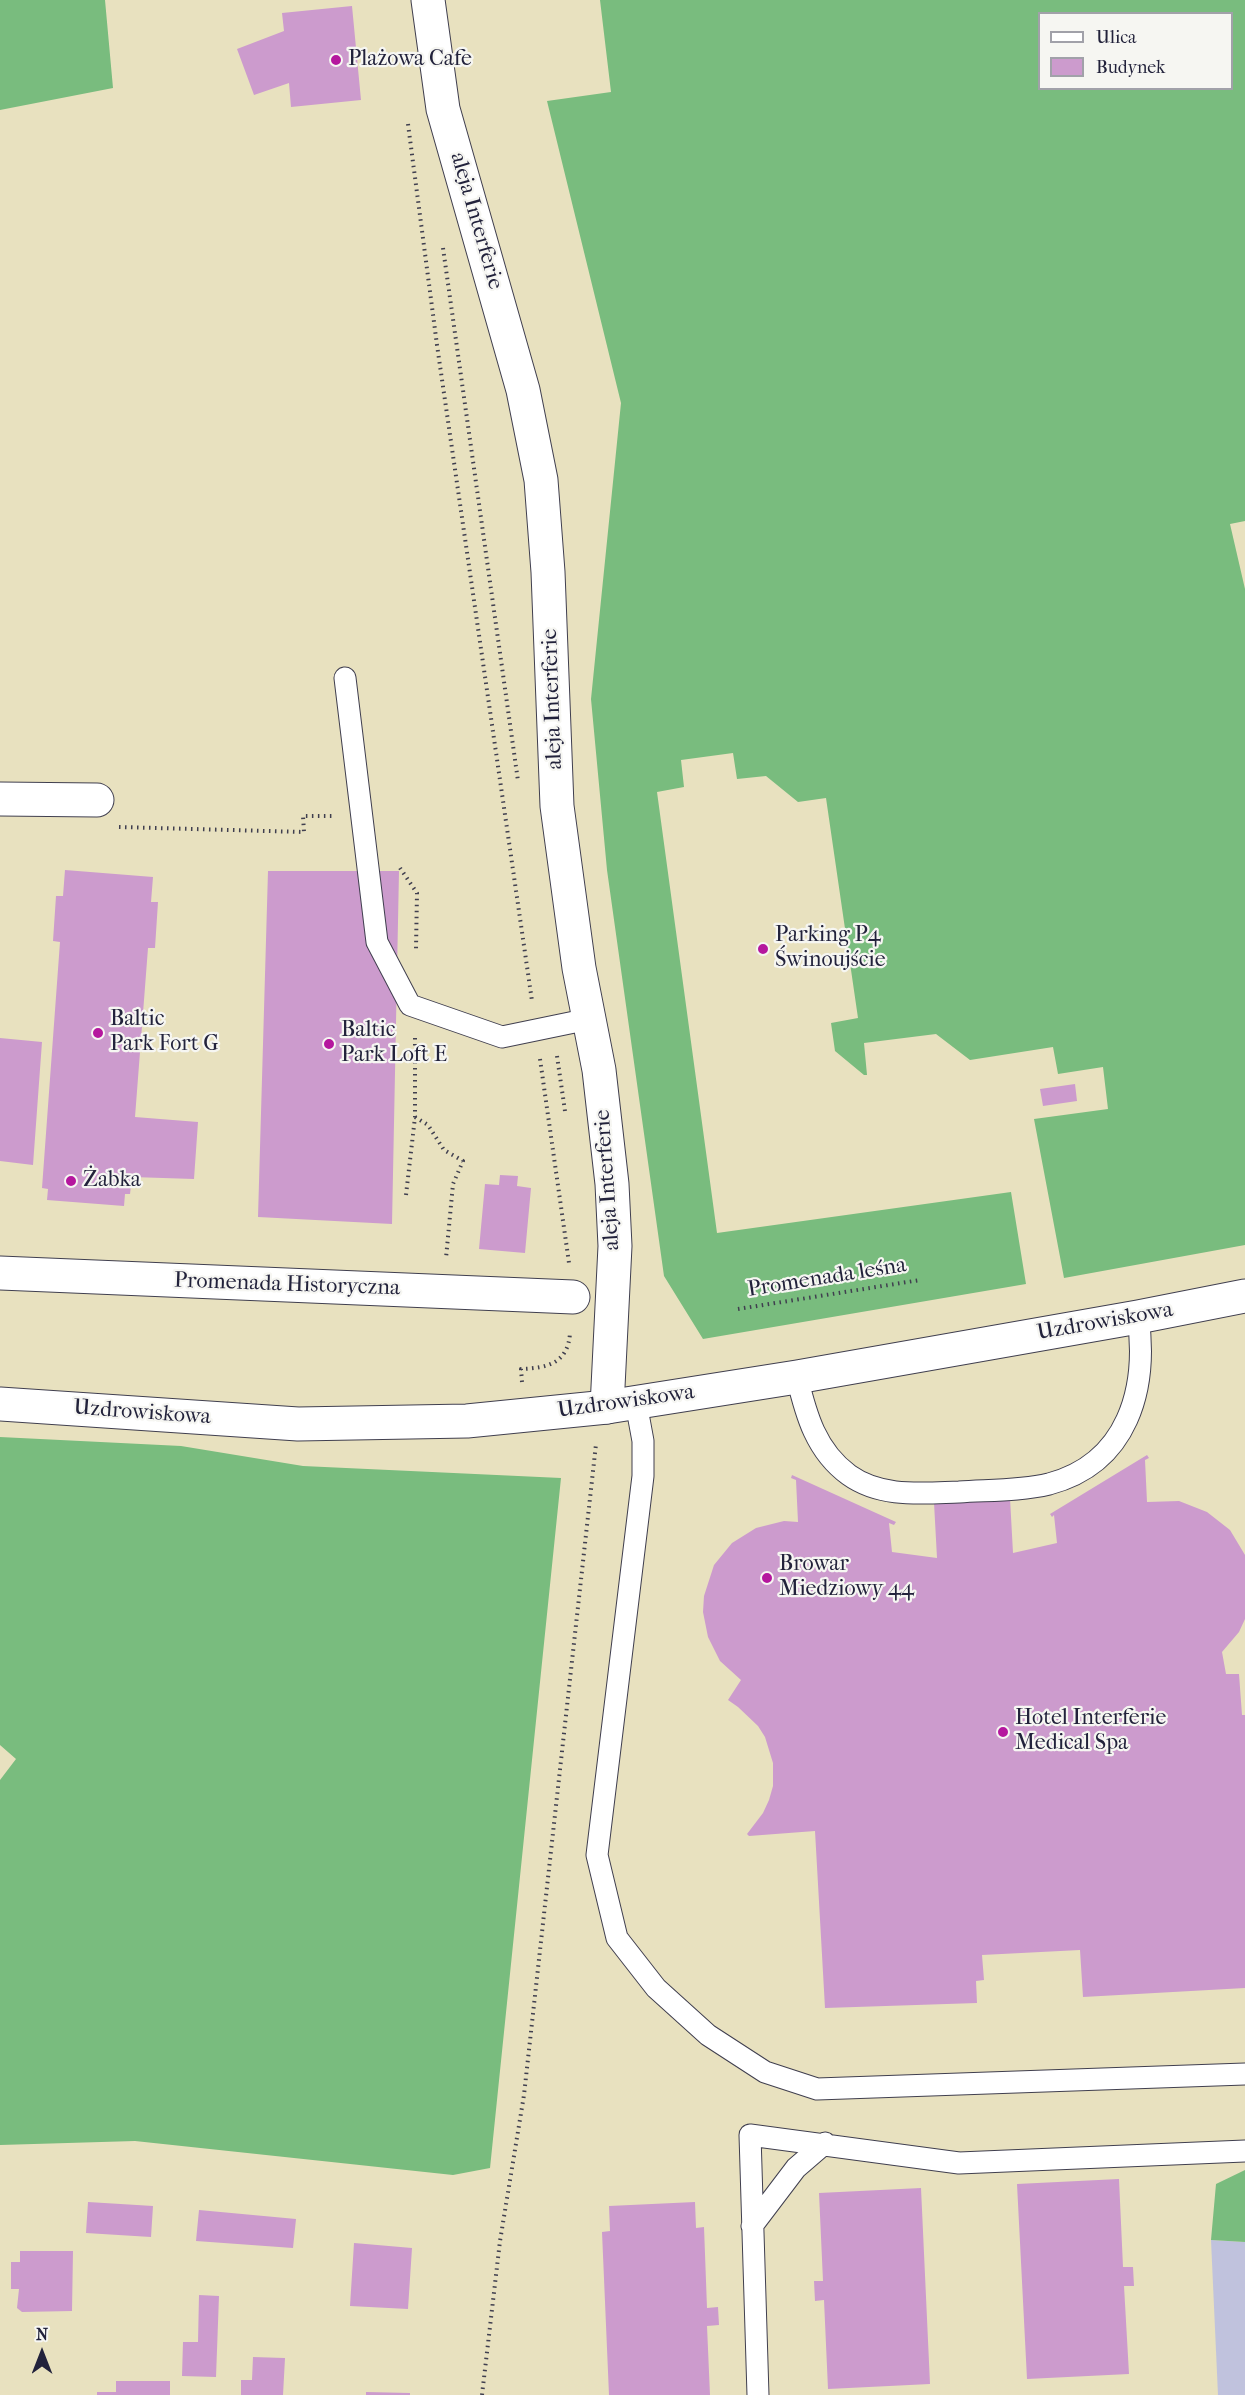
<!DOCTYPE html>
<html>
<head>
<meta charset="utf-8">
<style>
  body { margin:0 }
  #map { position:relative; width:1245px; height:2395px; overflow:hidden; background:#e8e1bf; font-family:"IM FELL French Canon",serif }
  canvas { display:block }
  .legend { position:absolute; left:1038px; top:12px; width:195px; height:78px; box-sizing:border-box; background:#f6f6f2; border:2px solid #a1a1a9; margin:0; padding:8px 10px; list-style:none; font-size:18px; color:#22223b }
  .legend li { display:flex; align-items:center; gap:12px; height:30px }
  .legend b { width:30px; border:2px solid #a1a1a9 }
  .north { position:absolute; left:12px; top:2323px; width:60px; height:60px; -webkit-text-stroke:4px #f6f6f2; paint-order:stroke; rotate:0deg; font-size:16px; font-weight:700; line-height:24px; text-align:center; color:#22223b }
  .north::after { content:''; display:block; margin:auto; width:21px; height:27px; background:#22223b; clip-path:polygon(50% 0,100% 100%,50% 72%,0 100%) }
</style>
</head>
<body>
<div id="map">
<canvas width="1245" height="2395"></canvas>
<ul class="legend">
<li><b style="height:8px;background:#fff"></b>Ulica</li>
<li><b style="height:16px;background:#cc9bcd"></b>Budynek</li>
</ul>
<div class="north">N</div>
</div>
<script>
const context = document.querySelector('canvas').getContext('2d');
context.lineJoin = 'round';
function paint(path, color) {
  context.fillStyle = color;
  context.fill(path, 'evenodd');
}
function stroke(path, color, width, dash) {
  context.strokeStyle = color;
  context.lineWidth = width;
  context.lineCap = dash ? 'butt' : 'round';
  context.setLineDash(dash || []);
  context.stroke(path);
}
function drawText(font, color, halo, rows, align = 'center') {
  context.font = font + ' "IM FELL French Canon",serif';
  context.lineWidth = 4.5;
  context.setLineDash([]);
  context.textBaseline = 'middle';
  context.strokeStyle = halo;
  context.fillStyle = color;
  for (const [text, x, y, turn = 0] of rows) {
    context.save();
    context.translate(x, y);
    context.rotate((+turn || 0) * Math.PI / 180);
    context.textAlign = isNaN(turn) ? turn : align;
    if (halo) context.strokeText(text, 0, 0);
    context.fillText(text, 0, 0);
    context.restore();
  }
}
paint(new Path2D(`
  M1211,2240L1245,2242V2395H1218Z`), '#c0c2dd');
paint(new Path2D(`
  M0,0H105L113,88L0,110Z
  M600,0H1245V521L1230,524L1245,589V1245L1064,1278L1034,1119L1108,1109L1103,1067L1058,1074L1053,1047L970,1060L936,1034L864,1043L867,1075H864L835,1051L831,1023L858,1018L826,798L798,802L766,776L737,779L733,753L681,760L684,787L657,792L717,1233L1011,1192L1026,1284L703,1339L664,1276L607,870L591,699L621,403L547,101L611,92ZM1040,14H1232V88H1040Z
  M0,1437L181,1446L303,1466L561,1478L490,2168L453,2175L135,2141L0,2145V1780L16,1759L0,1745Z
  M1245,2170V2242L1211,2240L1216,2184Z`), '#79bc7e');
paint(new Path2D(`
  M352,6L361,100L291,107L289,83L254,95L237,49L284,31L282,13Z
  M65,870L153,877L151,902H158L155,948H148L135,1117L198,1122L194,1179L132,1177L130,1194H125L124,1206L47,1200L48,1189L42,1188L60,942L53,941L56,896H63Z
  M268,871H399L392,1224L258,1217Z
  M0,1038L42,1042L33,1165L0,1161Z
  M1075,1084L1077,1101L1043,1106L1040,1089Z
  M500,1175L518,1176L517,1186L531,1188L525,1253L479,1249L485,1184L499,1185Z
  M1147,1455L1149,1458L1145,1460L1147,1502L1179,1501L1207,1512L1230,1530L1245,1555V1619L1239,1632L1222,1652L1226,1674H1239L1242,1715H1245V1988L1083,1997L1080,1950L982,1955L984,1980L976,1981L977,2003L825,2008L815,1831L749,1836L747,1834L763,1813L769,1800L773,1786V1763L765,1737L758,1726L738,1707L728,1700L741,1680L720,1661L708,1637L703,1612L704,1596L714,1565L732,1543L756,1528L784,1521L798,1522L796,1480L791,1478L792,1475L896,1522L894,1525L889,1523L892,1552L937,1558L933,1484L1009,1480L1013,1553L1057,1543L1054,1515L1052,1517L1050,1514Z
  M1119,2179L1123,2267H1133L1134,2286H1124L1129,2374L1027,2379L1017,2184Z
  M921,2188L930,2384L828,2389L824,2300L815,2301L814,2281H823L819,2193Z
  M88,2202L153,2206L151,2237L86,2233Z
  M695,2202L696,2228L704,2227L707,2308L718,2307L719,2325L707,2326L710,2395H609L602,2232L610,2231L609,2206Z
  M199,2210L296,2219L293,2248L196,2241Z
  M354,2243L412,2248L408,2309L350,2306Z
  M20,2251H73L72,2311L22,2312L17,2308L19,2289H11V2262H20Z
  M199,2295L219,2296L216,2377L182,2376L183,2342H198Z
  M253,2357L285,2358L283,2395H241V2380H252Z
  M116,2381H170V2395H97V2392H116Z
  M366,2392L410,2393V2395H366Z`), '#cc9bcd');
const lane = new Path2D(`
  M345,678L377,942L410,1005L502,1037L589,1019
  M797,1377C806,1415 816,1451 849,1475C881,1498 922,1493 959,1492C989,1490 1020,1491 1049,1484C1128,1463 1148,1389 1138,1317
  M636,1403L643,1441V1476L597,1855L617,1938L656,1988L708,2035L765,2072L817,2089L1245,2074
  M752,2226L796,2168L825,2143
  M758,2395L750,2135L959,2163L1245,2151`);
const street = new Path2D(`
  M428,0L443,109L523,390L541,480L548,572L557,806L579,968L599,1070L612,1184L615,1246L607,1407
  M0,799L97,800
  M0,1273L573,1297`);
const secondary = new Path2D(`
  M0,1404L298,1424L467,1421L607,1407L797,1377L1138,1317L1245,1296`);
stroke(lane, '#403f4f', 23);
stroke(street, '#403f4f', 35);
stroke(secondary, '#403f4f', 35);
stroke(new Path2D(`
  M408,124L437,345L532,1001
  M443,248L518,781
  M119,827L304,832L303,816H332
  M400,868L417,893L416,949
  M557,1056L565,1111
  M540,1059L569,1263
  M415,1117L428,1125L444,1150L463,1161L453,1184L446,1258
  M406,1195L415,1117V1037
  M738,1309L920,1280
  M522,1382L521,1369C548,1368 568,1363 570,1333
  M482,2395L500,2241L524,2095L596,1444`), '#403f4f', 4, [1.5, 4.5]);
stroke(lane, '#fff', 21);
stroke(street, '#fff', 33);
stroke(secondary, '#fff', 33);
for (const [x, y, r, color] of [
  [336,60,6,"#b5179e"],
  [763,949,6,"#b5179e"],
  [98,1033,6,"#b5179e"],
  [329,1044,6,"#b5179e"],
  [71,1181,6,"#b5179e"],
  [767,1578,6,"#b5179e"],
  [1003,1732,6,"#b5179e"]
]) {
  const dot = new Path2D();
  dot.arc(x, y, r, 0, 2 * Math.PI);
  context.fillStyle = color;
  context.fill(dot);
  stroke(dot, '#f6f6f2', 2);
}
drawText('22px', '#22223b', '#f6f6f2', [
  ["Plażowa Cafe",348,60],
  ["Parking P4",775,936],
  ["Świnoujście",775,961],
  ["Baltic",110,1020],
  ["Park Fort G",110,1045],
  ["Baltic",341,1031],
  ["Park Loft E",341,1056],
  ["Żabka",83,1181],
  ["Browar",779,1565],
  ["Miedziowy 44",779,1590],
  ["Hotel Interferie",1015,1719],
  ["Medical Spa",1015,1744]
], 'left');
drawText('22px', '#22223b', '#f6f6f2', [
  ["aleja Interferie",476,221,74],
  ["aleja Interferie",553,699,-92],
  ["aleja Interferie",608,1180,-94],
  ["Promenada leśna",827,1278,-9],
  ["Promenada Historyczna",287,1285,2],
  ["Uzdrowiskowa",1105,1322,-10],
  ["Uzdrowiskowa",626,1402,-8],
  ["Uzdrowiskowa",142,1413,4]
]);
</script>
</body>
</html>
